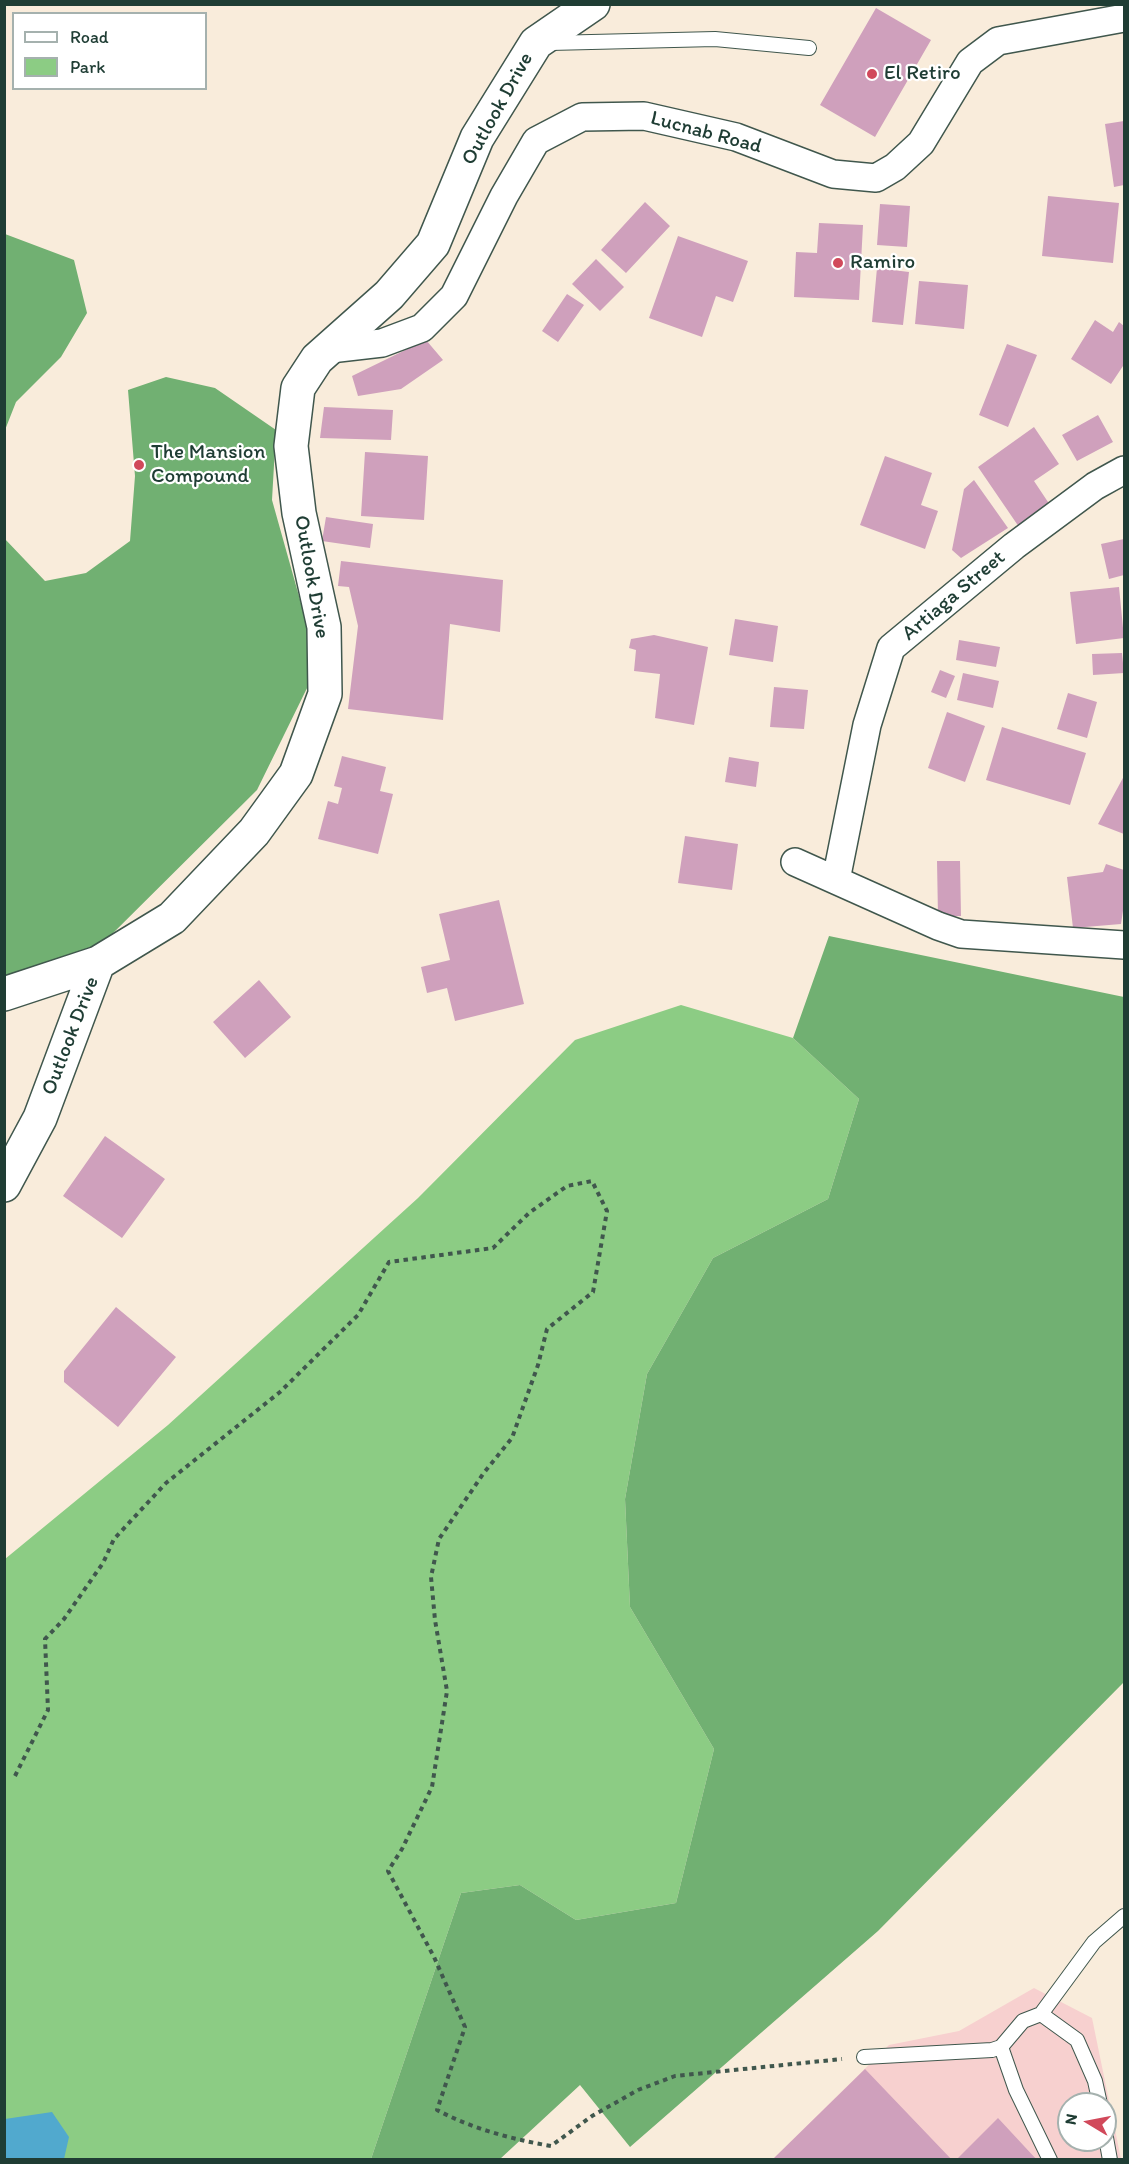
<!DOCTYPE html>
<html>
<head>
<meta charset="utf-8">
<style>
  body { margin:0 }
  #map { position:relative; width:1129px; height:2164px; overflow:hidden; background:#f9ecdb; font-family:Itim,sans-serif }
  canvas { display:block }
  .frame { position:absolute; inset:0; border:6px solid #1f3d34; pointer-events:none }
  .legend { position:absolute; left:12px; top:12px; width:195px; height:78px; box-sizing:border-box; background:#fff; border:2px solid #a5b1ae; margin:0; padding:8px 10px; list-style:none; font-size:18px; color:#1f3d34 }
  .legend li { display:flex; align-items:center; gap:12px; height:30px }
  .legend b { width:30px; border:2px solid #a5b1ae }
  .north { position:absolute; left:1057px; top:2092px; width:60px; height:60px; box-sizing:border-box; background:#fff; border:2px solid #a5b1ae; border-radius:50%; rotate:280deg; font-size:16px; font-weight:700; line-height:24px; text-align:center; color:#1f3d34 }
  .north::after { content:''; display:block; margin:auto; width:21px; height:27px; background:#d1495b; clip-path:polygon(50% 0,100% 100%,50% 72%,0 100%) }
</style>
</head>
<body>
<div id="map">
<canvas width="1129" height="2164"></canvas>
<div class="frame"></div>
<ul class="legend">
<li><b style="height:8px;background:#fff"></b>Road</li>
<li><b style="height:16px;background:#8ccc84"></b>Park</li>
</ul>
<div class="north">N</div>
</div>
<script>
const context = document.querySelector('canvas').getContext('2d');
context.lineJoin = 'round';
function paint(path, color) {
  context.fillStyle = color;
  context.fill(path, 'evenodd');
}
function stroke(path, color, width, dash) {
  context.strokeStyle = color;
  context.lineWidth = width;
  context.lineCap = dash ? 'butt' : 'round';
  context.setLineDash(dash || []);
  context.stroke(path);
}
function drawText(font, color, halo, rows, align = 'center') {
  context.font = font + ' Itim,sans-serif';
  context.lineWidth = 4.5;
  context.setLineDash([]);
  context.textBaseline = 'middle';
  context.strokeStyle = halo;
  context.fillStyle = color;
  for (const [text, x, y, turn = 0] of rows) {
    context.save();
    context.translate(x, y);
    context.rotate((+turn || 0) * Math.PI / 180);
    context.textAlign = isNaN(turn) ? turn : align;
    if (halo) context.strokeText(text, 0, 0);
    context.fillText(text, 0, 0);
    context.restore();
  }
}
paint(new Path2D(`
  M1034,1988L1092,2018L1121,2159L772,2160L889,2045L959,2031ZM1069,2104H1105V2140H1069Z`), '#f7d0cf');
paint(new Path2D(`
  M681,1005L793,1038L859,1099L828,1199L713,1258L647,1374L625,1499L630,1607L714,1749L676,1903L576,1920L520,1885L461,1893L371,2159L5,2160V1559L168,1425L418,1198L575,1040Z`), '#8ccc84');
paint(new Path2D(`
  M5,234L74,260L87,313L61,357L16,402L5,430Z
  M166,377L215,388L276,430L272,500L311,639L310,682L257,790L95,951L4,980V538L45,581L86,573L130,541L135,476L128,390Z
  M829,936L1124,997V1682L878,1931L630,2147L580,2085L500,2159H371L461,1893L520,1885L576,1920L676,1903L714,1749L630,1607L625,1499L647,1374L713,1258L828,1199L859,1099L793,1038Z`), '#71b072');
paint(new Path2D(`
  M52,2112L69,2137L64,2159H5V2119Z`), '#51a9ce');
paint(new Path2D(`
  M876,8L931,40L875,137L820,105Z
  M1124,121V185L1114,187L1105,124Z
  M1048,196L1119,203L1113,263L1042,256Z
  M645,202L670,226L626,273L601,250Z
  M880,204L910,206L907,247L877,245Z
  M819,223L863,225L859,300L794,297L796,252L817,253Z
  M678,236L748,261L733,302L716,296L702,337L649,318Z
  M596,259L624,287L600,311L572,284Z
  M877,268L909,272L903,325L872,322Z
  M919,281L968,285L964,329L915,324Z
  M567,294L584,305L558,342L542,331Z
  M1095,320L1113,332L1119,322L1124,326V367L1123,366L1111,384L1071,359Z
  M426,340L443,360L401,389L358,396L352,376Z
  M1007,344L1037,355L1008,427L979,415Z
  M324,407L393,410L391,440L320,438Z
  M1098,415L1113,442L1077,461L1062,435Z
  M1034,427L1059,464L1034,481L1050,505L1019,527L978,467Z
  M365,452L428,456L424,520L361,516Z
  M885,456L932,473L921,505L938,511L925,549L860,525Z
  M974,480L1008,528L961,558L952,550L964,489Z
  M326,517L373,524L370,548L322,541Z
  M1124,539V575L1109,579L1101,544Z
  M341,561L503,580L500,632L450,624L443,720L348,709L358,626L349,587L338,586Z
  M1119,587L1124,638L1076,644L1070,592Z
  M735,619L778,626L773,662L729,655Z
  M654,635L708,647L694,725L655,718L660,674L634,671L636,650L629,648L631,639Z
  M959,640L1000,647L996,667L956,660Z
  M1122,653L1124,673L1093,675L1092,654Z
  M940,670L955,676L946,698L931,692Z
  M963,673L999,681L993,708L957,700Z
  M774,687L808,690L804,729L770,727Z
  M1068,693L1097,702L1087,738L1057,729Z
  M947,712L985,726L965,782L928,768Z
  M1002,727L1086,753L1070,805L986,780Z
  M342,756L386,767L380,791L393,794L378,854L318,839L328,801L338,804L342,788L334,786Z
  M729,757L759,762L756,787L725,782Z
  M1124,776V834L1098,824Z
  M685,836L738,844L732,890L678,883Z
  M937,861H960L961,916H938Z
  M1106,864L1124,870V904L1121,924L1073,928L1067,877L1103,872Z
  M499,900L524,1004L455,1021L447,988L427,993L421,967L450,960L439,914Z
  M259,980L291,1017L245,1058L213,1022Z
  M105,1136L165,1179L122,1238L63,1196Z
  M116,1307L176,1357L118,1427L64,1382V1371Z
  M865,2069L952,2160H772Z
  M998,2118L1037,2160H956Z`), '#cfa0bc');
const service = new Path2D(`
  M550,43L715,39L809,48
  M1041,2014L1077,2040L1095,2081L1100,2104
  M864,2057L992,2050L1001,2047
  M1105,2132L1110,2160
  M1050,2160L1016,2090L1001,2047L1023,2021L1041,2014L1094,1942L1124,1916`);
const minor = new Path2D(`
  M330,349L382,343L422,328L454,296L504,196L536,141L582,117L644,116L736,137L833,174L876,178L895,167L921,143L970,62L998,41L1124,18
  M795,862L938,926L961,934L1124,945
  M836,880L867,725L891,648L1014,546L1095,486L1124,470`);
const tertiary = new Path2D(`
  M4,994L98,963L172,918L254,832L296,774L325,694L324,627L299,513L291,446L298,388L317,359L389,295L433,244L477,138L536,43L593,4
  M4,1185L40,1118L98,963`);
stroke(service, '#40574d', 16);
stroke(minor, '#40574d', 30);
stroke(tertiary, '#40574d', 36);
stroke(new Path2D(`
  M15,1776L48,1710L45,1639L64,1619L103,1563L114,1539L166,1483L280,1392L358,1315L389,1262L493,1248L529,1213L567,1186L592,1181L607,1211L593,1292L547,1329L538,1365L512,1438L483,1474L439,1539L431,1577L435,1620L447,1691L432,1787L402,1849L388,1871L434,1957L465,2027L437,2110C473,2129 511,2139 551,2146L592,2116L638,2090L675,2076L842,2059`), '#40574d', 4, [4.5, 4.5]);
stroke(service, '#fff', 14);
stroke(minor, '#fff', 27);
stroke(tertiary, '#fff', 33);
for (const [x, y, r, color] of [
  [872,74,6,"#d1495b"],
  [838,263,6,"#d1495b"],
  [139,465,6,"#d1495b"]
]) {
  const dot = new Path2D();
  dot.arc(x, y, r, 0, 2 * Math.PI);
  context.fillStyle = color;
  context.fill(dot);
  stroke(dot, '#fff', 2);
}
drawText('21px', '#1f3d34', '#fff', [
  ["El Retiro",884,74],
  ["Ramiro",850,263],
  ["The Mansion",151,453],
  ["Compound",151,477]
], 'left');
drawText('21px', '#1f3d34', '#fff', [
  ["Outlook Drive",498,109,-61],
  ["Lucnab Road",706,133,15],
  ["Outlook Drive",311,577,80],
  ["Artiaga Street",954,596,-40],
  ["Outlook Drive",71,1036,-69]
]);
</script>
</body>
</html>
